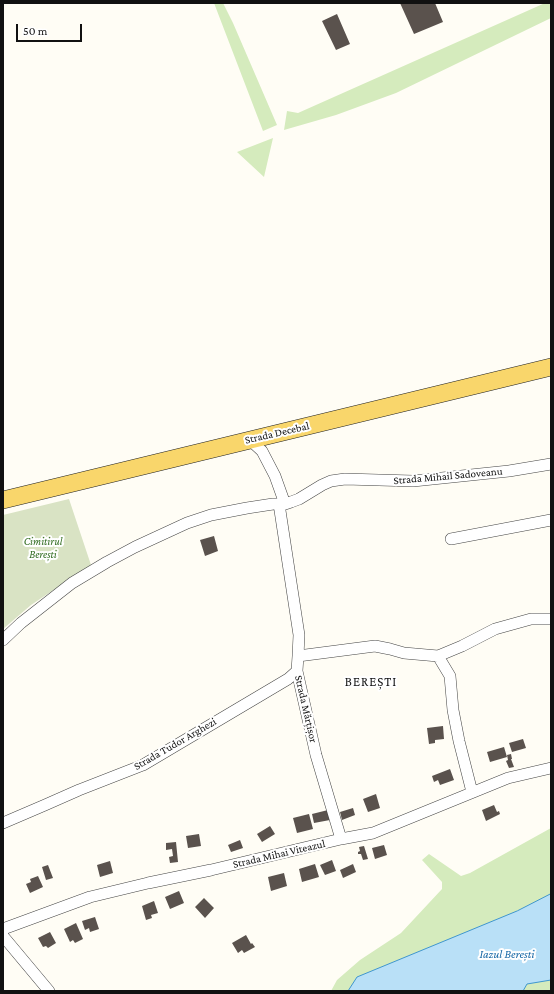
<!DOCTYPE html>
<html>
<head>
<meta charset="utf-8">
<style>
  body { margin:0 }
  #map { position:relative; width:554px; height:994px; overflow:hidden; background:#fffdf5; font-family:"Crimson Pro",serif }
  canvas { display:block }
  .frame { position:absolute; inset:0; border:4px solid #111; pointer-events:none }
  .scale { position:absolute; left:16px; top:24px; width:66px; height:18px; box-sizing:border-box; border:2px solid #111; border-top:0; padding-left:5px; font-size:12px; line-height:14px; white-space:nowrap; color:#111; -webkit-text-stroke:3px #fff; paint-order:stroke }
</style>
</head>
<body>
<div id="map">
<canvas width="554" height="994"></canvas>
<div class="frame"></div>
<div class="scale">50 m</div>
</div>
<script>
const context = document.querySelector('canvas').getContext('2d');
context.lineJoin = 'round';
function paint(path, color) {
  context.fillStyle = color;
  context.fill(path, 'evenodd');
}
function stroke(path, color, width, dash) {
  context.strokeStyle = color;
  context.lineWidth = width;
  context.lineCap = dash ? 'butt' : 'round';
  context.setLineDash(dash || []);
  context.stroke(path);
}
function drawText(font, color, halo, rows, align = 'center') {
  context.font = font + ' "Crimson Pro",serif';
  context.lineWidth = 4;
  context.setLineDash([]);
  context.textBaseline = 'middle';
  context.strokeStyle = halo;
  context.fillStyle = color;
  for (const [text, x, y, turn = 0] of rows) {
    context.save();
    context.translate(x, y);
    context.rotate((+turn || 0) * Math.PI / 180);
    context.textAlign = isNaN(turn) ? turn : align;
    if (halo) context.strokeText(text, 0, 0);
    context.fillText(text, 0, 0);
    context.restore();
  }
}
paint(new Path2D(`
  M214,3H223L233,23L277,125L263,131Z
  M545,3H551V18L396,93L336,115L284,130L287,111L298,113Z
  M273,138L264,177L237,152Z
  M551,828V991H331L337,980L360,960L401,933L442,889V882L422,860L429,854L461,876L470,873Z`), '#d5ebbd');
paint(new Path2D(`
  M69,499L91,565L31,605L3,629V515Z`), '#d9e3c4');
const water = new Path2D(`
  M551,894V980L527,984L523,991H348L357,977L517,911Z`);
paint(water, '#b9e0f7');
stroke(water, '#3f96cf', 1);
paint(new Path2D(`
  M400,3H435L443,22L414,34Z
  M337,14L350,44L336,50L322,21Z
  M214,536L218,551L205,556L200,540Z
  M443,726L444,739L435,740V743L429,744L427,728Z
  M523,739L526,748L512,752L509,743Z
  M504,747L507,757L490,762L487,752Z
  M511,754L512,759H511L514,767L509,768L506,761L508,760L507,755Z
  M450,769L454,780L440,785L438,780L434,782L432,776Z
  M376,794L380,808L368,812L363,799Z
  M494,805L497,812L499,811L500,814L486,821L482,810Z
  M353,808L355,815L342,820L340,812Z
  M328,810L330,820L314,823L312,814Z
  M309,814L313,829L297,833L293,818Z
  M270,826L275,834L262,842L257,834Z
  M199,834L201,846L188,848L186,836Z
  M240,840L243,848L231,852L228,845Z
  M176,842L178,862L170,863L169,857L173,856L172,849L166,850V843Z
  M384,845L387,855L375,859L372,848Z
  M364,846L368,859L363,860L361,854H358V852L360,851L359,847Z
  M332,860L336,871L325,875L320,865Z
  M110,861L113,873L100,877L97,865Z
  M315,864L319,877L302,882L299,869Z
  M353,864L356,872L343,878L340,870Z
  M48,865L53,878L46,880L42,867Z
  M284,873L287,886L271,891L268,877Z
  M38,876L43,887L30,893L26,884L31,882L30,879Z
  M179,891L184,903L170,909L165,897Z
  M204,898L214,908L205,918L195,907Z
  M154,901L158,913L151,915L152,918L146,920L142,906Z
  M95,917L99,929L90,932L89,928L85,930L82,921Z
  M76,923L83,939L75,943L73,940L70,942L64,929Z
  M50,932L56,943L48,948L46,946L43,947L38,938Z
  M246,935L251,944L252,943L255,947L244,953L242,950L238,953L232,943Z`), '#5a524d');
const street = new Path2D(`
  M250,440L262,451L275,476L285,504
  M279,504L299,635L298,656L297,671L316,755L341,839
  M451,539L551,520
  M3,640L21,623L72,583L107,562L135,547L187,523L211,515L247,508L273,504H285L291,502L299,499L322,485L331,481L345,479L413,481L509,471L551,464
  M298,656L375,646L390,649L404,653L438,656L462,646L495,629L531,619H551
  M438,656L450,676L453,710L459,741L472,792
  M3,823L45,805L79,790L143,765L288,679L297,671
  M3,929L90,897L148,883L211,870L341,839L373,833L508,778L551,768
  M3,936L49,991`);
const primary = new Path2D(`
  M3,500L551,367`);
stroke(street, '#444', 12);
stroke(primary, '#222', 18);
stroke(street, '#fff', 11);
stroke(primary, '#f9d66b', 17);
drawText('11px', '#111', '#fff', [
  ["Strada Decebal",277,433,-13],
  ["Strada Mihail Sadoveanu",448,476,-5],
  ["Strada Mărțișor",306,709,77],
  ["Strada Tudor Arghezi",175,744,-30],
  ["Strada Mihai Viteazul",279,854,-13]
]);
drawText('italic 11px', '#2f6b1f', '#fff', [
  ["Cimitirul",43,542],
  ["Berești",43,555]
]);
drawText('italic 12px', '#1768a6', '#fff', [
  ["Iazul Berești",507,954]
]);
context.letterSpacing = '1px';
drawText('13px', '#111', '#fff', [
  ["BEREȘTI",371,682]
]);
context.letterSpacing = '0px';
</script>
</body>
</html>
